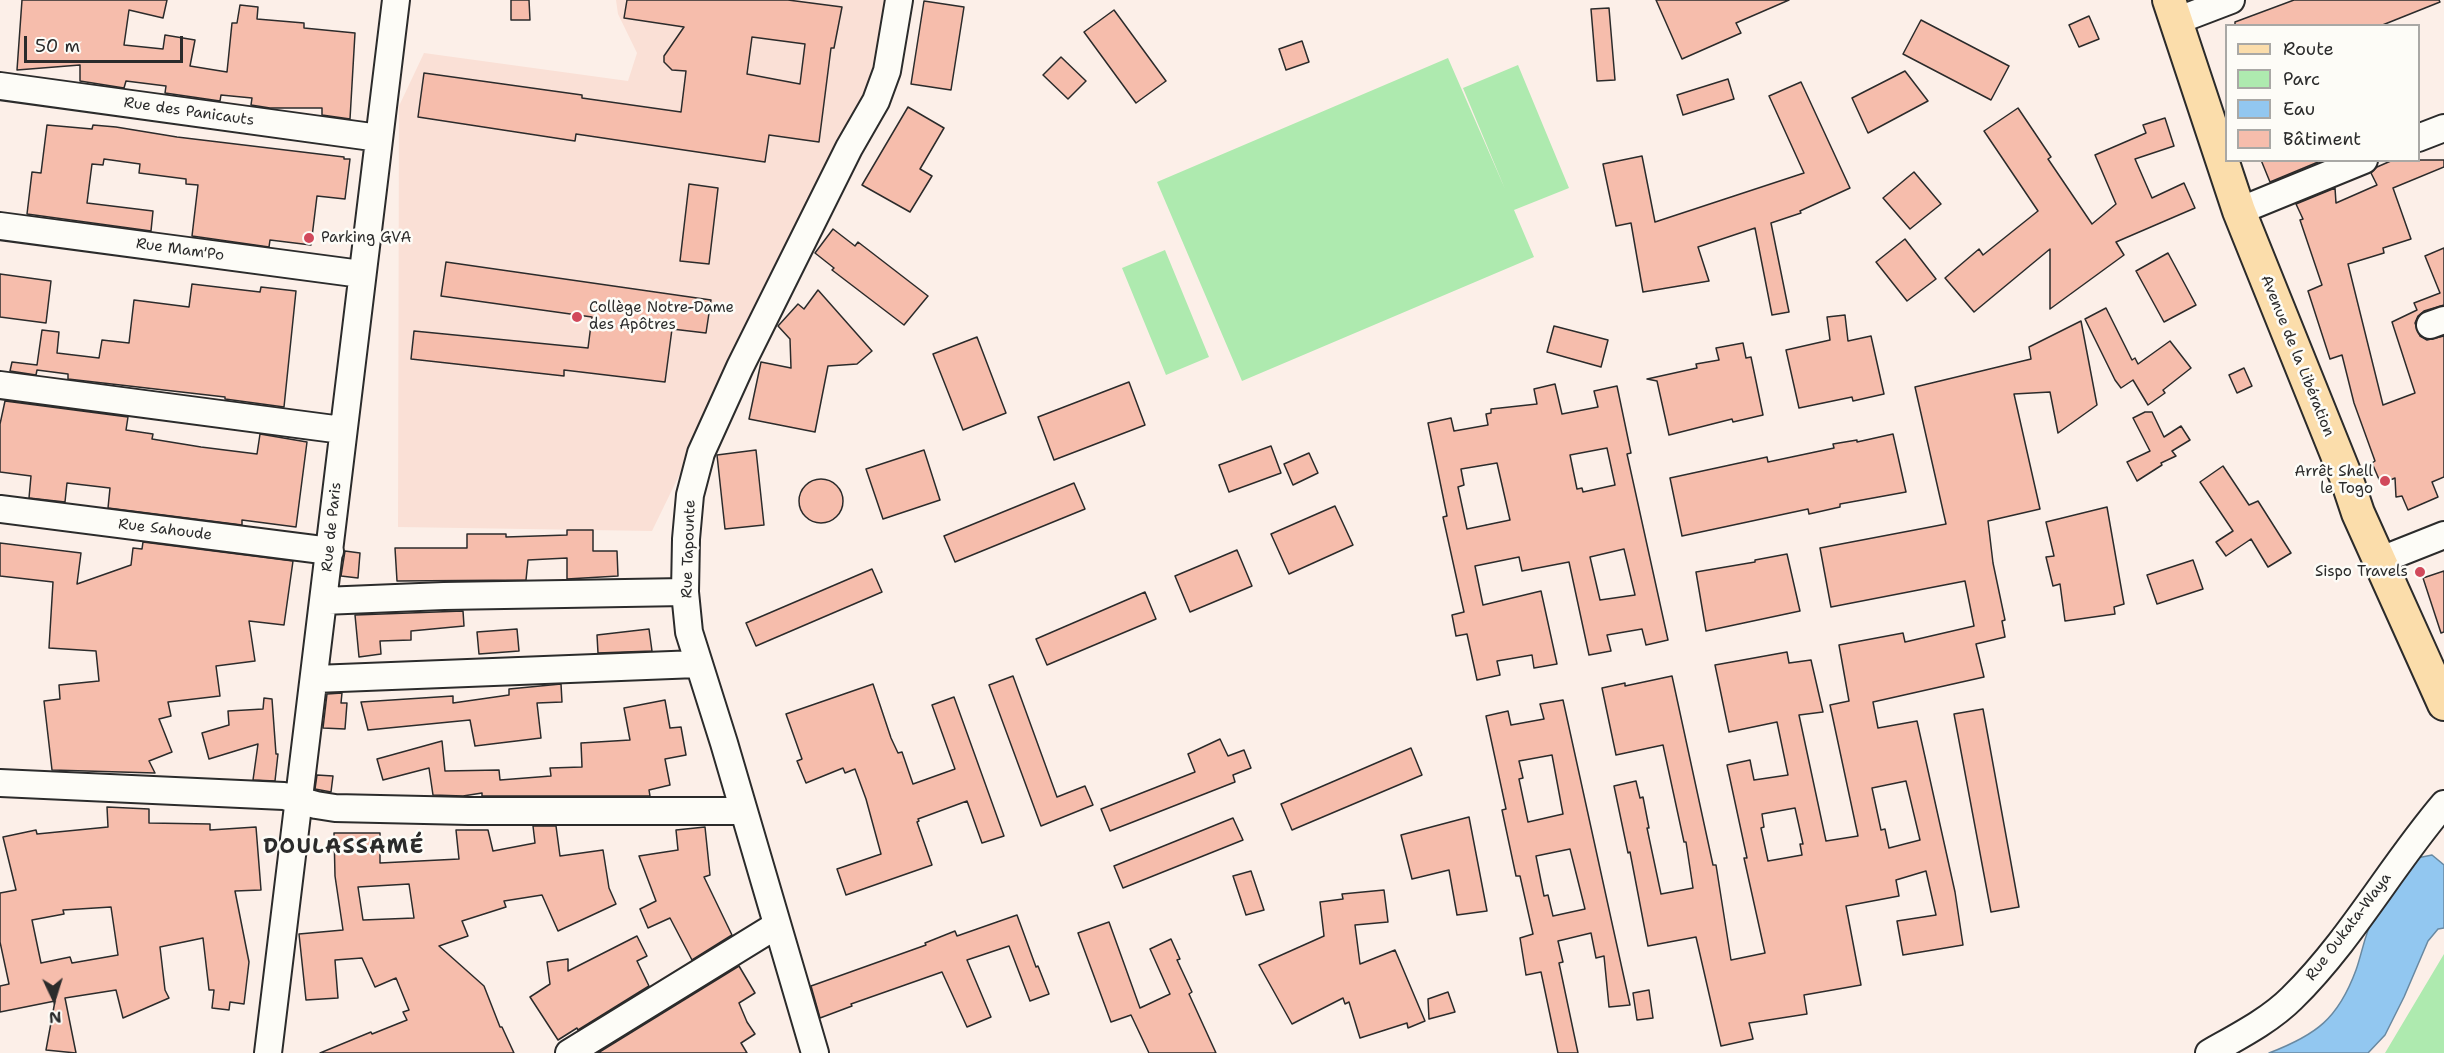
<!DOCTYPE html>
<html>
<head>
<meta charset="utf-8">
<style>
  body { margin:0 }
  #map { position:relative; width:2444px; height:1053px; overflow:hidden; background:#fcefe8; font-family:"Shantell Sans",sans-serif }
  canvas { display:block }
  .legend { position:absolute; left:2225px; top:24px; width:195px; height:138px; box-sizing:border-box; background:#fdfcf7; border:2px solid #a9a8a5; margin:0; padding:8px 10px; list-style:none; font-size:18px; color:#2b2b2b }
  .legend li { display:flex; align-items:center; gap:12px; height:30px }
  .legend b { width:30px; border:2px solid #a9a8a5 }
  .north { position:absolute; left:24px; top:969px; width:60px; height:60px; -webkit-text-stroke:4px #fdfcf7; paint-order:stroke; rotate:176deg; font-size:16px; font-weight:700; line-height:24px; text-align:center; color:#2b2b2b }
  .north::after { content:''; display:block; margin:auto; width:21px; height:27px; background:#2b2b2b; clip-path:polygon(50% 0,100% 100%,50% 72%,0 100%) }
  .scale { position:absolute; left:24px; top:36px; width:159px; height:27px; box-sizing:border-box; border:3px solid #2b2b2b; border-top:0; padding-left:8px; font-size:18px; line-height:21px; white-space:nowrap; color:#2b2b2b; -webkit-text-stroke:4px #fdfcf7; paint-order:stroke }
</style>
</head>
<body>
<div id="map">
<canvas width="2444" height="1053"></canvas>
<ul class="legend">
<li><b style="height:8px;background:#fbddab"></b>Route</li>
<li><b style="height:16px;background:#aeeaaf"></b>Parc</li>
<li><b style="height:16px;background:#92c7f0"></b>Eau</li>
<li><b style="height:16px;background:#f6bdac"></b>Bâtiment</li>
</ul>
<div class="north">N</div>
<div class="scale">50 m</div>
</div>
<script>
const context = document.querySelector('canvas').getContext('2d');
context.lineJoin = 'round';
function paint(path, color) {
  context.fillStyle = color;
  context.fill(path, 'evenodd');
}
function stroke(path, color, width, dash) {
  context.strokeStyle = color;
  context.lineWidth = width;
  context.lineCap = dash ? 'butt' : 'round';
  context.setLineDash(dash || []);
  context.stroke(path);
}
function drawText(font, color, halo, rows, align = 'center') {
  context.font = font + ' "Shantell Sans",sans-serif';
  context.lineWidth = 5;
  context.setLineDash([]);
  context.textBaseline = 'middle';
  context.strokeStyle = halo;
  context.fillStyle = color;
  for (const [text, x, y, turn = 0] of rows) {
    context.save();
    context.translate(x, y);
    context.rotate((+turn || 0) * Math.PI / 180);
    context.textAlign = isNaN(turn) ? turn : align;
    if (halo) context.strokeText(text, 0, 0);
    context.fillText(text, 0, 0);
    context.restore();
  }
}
paint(new Path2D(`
  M616,0H887L877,69L652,531L398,527L399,106L424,53L628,81L637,53L618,14Z`), '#fae0d6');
paint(new Path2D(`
  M1448,58L1505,189L1463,88L1518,65L1569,188L1514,210L1534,257L1242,381L1157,182Z
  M1165,250L1209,357L1166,375L1122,268Z
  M2444,954V1053H2385Z`), '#aeeaaf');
const water = new Path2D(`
  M2432,855L2444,865V928L2438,929L2428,941L2404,997L2385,1035L2368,1053H2269C2316,1035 2338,1019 2356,970C2362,953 2365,934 2373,918C2381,900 2404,875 2417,858Z`);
paint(water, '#92c7f0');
stroke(water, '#6989a1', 1.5);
const building = new Path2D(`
  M22,0H167L163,18L129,10L124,45L163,49L165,35L195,40L190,66L227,72L232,23H237L240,5L258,7L257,19L304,23V28L355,33L350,119L322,115V108H270L251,105L252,98L221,95L220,101L165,93L166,86L126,81L124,88L80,81V65L17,70Z
  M511,0H529L530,20H511Z
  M627,0H788L842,7L834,48H831L819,142L769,135L765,162L576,134L575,141L418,117L424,73L582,95V98L681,112L686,71L672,70L664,62V56L684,27L624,18ZM752,37L805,44L800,84L747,74Z
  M1656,0H1789L1736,23L1741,33L1682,59Z
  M2294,0H2439L2440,2L2380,26H2235V22Z
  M924,1L964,7L951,90L911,84Z
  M1609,8L1615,80L1597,81L1591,9Z
  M1114,10L1166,81L1136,103L1084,32Z
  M2089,16L2099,39L2079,47L2069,25Z
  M1921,20L2009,66L1991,100L1903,54Z
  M1302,41L1309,62L1286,70L1279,49Z
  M1061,57L1086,81L1068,99L1043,75Z
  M1905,71L1928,101L1868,133L1852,98Z
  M1728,79L1734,99L1683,115L1677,95Z
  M1801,82L1850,188L1800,211L1801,213L1771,223L1789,312L1772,315L1755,228L1698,247L1709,281L1643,292L1631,223L1616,226L1603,164L1642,156L1655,222L1804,173L1769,96Z
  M908,107L944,128L920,169L932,176L910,212L862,185Z
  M2018,108L2051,157L2048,159L2092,224L2116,204L2095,155L2146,133L2143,125L2165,118L2174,146L2135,159L2152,198L2184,183L2195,208L2116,242L2124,255L2050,309V249L1974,312L1945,278L1979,249L1983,255L2038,211L1984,131Z
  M47,125L92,129L93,125L116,127L177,137L344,157V159H350L345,199L317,196L311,245L270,240L269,247L192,236L198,185L186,184V179L139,173L140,164L104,159L103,165L92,164L87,203L153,211L151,231L27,214L32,172L41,173Z
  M2261,160H2323L2270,182Z
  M2393,160H2444V167L2393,188L2411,239L2383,248L2384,253L2348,264L2383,405L2415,393L2392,322L2417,310L2414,303L2440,293L2425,256L2444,248V305L2424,311L2418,316L2415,323L2420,336L2427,340L2444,336V477L2432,482L2438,497L2408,510L2402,496L2396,497L2395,478L2381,484L2372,463L2375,461L2354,403L2342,355L2330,359L2308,291L2322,285L2300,220L2303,219L2296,204L2335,188L2336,203L2377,185L2371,173L2377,167Z
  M1914,172L1941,204L1910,229L1883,198Z
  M689,184L718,188L709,264L680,261Z
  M833,229L855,246L858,242L928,296L904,325L832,270L834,268L815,253Z
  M1905,239L1936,279L1907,301L1876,262Z
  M2168,253L2196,305L2164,322L2136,271Z
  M446,262L711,300L706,333L672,329L665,382L564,370V376L411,359L414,331L588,348L592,317L441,296Z
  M0,274L51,281L46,323L0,317Z
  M192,284L260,292L261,287L296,291L284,407L225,399V397L68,379V374L37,370L36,375L10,371L12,362L37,365L42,330L59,332L57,353L99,358L102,340L129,343L134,300L189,307Z
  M818,290L872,351L857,364L828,366L815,432L749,419L761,362L791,368L790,339L778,326L798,304L804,309Z
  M2106,308L2132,360L2135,358L2138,364L2170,341L2191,368L2163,390L2165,393L2148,405L2133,380L2121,388L2115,380L2085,319Z
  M1845,315L1848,341L1871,336L1884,394L1853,401L1852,397L1799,408L1786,350L1830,340L1827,317Z
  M2081,321L2097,405L2058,433L2050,392L2014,394L2040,509L1988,521L1993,563L2005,620L2002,621L2005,637L1976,644L1984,677L1873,702L1878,728L1917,721L1955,892L1963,945L1903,955L1897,921L1936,915L1926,871L1896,880L1899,896L1846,906L1861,985L1804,995L1807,1014L1749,1023L1753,1039L1721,1046L1696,937L1648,946L1630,852L1628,853L1614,786L1636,781L1640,798L1643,797L1649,828H1647L1661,894L1693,888L1686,842H1684L1663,745L1616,755L1602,688L1625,683V686L1672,676L1713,865H1716L1731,960L1765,953L1744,858H1747L1727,765L1750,760L1754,780L1788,775L1777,722L1729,732L1715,665L1787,652L1789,663L1811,660L1823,712L1799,715L1826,841L1858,836L1830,705L1849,701L1839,645L1903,633L1905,642L1974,626L1965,581L1831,607L1820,548L1946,524L1915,387L2031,359L2029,347ZM1906,781L1920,840L1889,848L1885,829L1881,830L1872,788ZM1795,808L1803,844H1800L1802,855L1768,861L1761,828L1764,827L1762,814Z
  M1554,326L1608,340L1601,367L1547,352Z
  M977,337L1006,413L963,430L933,354Z
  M1743,343L1746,358L1751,357L1763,415L1733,422L1732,419L1669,435L1657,381L1647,379L1697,368L1696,364L1719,360L1716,348Z
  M2244,368L2252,386L2237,393L2229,375Z
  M1129,382L1145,425L1054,460L1038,417Z
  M1555,384L1562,414L1598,407L1594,391L1617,386L1631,453L1627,454L1668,640L1646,645L1642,629L1607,635L1611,651L1589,655L1569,562L1522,571L1519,557L1475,566L1483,605L1541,591L1557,664L1534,668L1532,655L1497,661L1500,675L1477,680L1467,634L1456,636L1452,615L1464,612L1443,517L1447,516L1428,423L1451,418L1454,431L1488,425L1486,414L1491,413V409L1537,404L1534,389ZM1607,448L1615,485L1583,492L1582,488L1577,489L1570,455ZM1497,463L1510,520L1467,529L1458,487L1464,485L1461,469ZM1624,549L1635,595L1600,600L1590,557Z
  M5,401L128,417L126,430L153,434L152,439L201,447L257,454L260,434L307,442L296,527L242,520V525L108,508L110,488L67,483L65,502L29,498L31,476L0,472V424Z
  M2145,412H2152L2164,437L2181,426L2190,440L2172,451L2176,456L2161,463L2162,465L2137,481L2127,462L2150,451L2133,418Z
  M1893,434L1906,492L1840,504V507L1809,514L1808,509L1682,536L1670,478L1767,457L1768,462L1834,448L1833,444L1857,440V442Z
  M1271,446L1281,473L1229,492L1219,465Z
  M756,450L764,525L725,529L717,455Z
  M924,450L940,500L883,519L866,469Z
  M1309,453L1318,473L1293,485L1284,464Z
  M2223,466L2249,505L2258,501L2291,553L2268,567L2251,539L2226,556L2216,542L2233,531L2200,482Z
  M799 501a22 22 0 1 1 44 0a22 22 0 1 1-44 0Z
  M1074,483L1085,509L955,562L944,536Z
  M1335,506L1353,545L1289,574L1271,534Z
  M2107,507L2124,604L2114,607L2115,614L2065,621L2060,584L2053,586L2046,557L2054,556L2046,522Z
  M567,530H593V551H617L618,576L567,579V558L528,560L526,580L397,581L395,548H467V534H506V537L567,535Z
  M143,542L293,561L284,625L249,621L255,661L216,666L220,696L168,702L171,716L159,719L172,752L149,761L155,773L52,770L44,701L60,699L59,685L99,681L96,651L49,648L53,582L0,576V543L81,553L77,584L131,565L133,548L142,549Z
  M1237,550L1252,586L1190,612L1175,576Z
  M345,551L360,553L358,578L341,576Z
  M1787,554L1800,611L1706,631L1696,572L1755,562V560Z
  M2193,560L2203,589L2157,604L2147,575Z
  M872,569L882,592L756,646L746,623Z
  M2444,571V632L2441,633L2423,578Z
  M1145,592L1156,619L1047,665L1036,639Z
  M463,611L464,626L411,631V640L380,641L381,654L359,657L355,615Z
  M517,629L519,651L479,654L477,632Z
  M649,629L652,651L598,653L597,635Z
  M1013,676L1057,797L1085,786L1093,805L1041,826L989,685Z
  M561,684L562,702L537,703L541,738L475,746L470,720L368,730L361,702L453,696V703L509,695V689Z
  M873,684L891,738L898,753L902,752L913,784L955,769L932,705L954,697L1004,836L982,843L967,801L918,819L919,821L917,822L932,865L846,895L837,869L881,854L866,799L855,769L845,773L843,768L806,783L797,761L802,759L786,714Z
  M342,693L341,703H347L345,729L323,728L327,694Z
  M264,698L272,699L276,754H278L275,781L253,780L258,744L209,759L202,733L229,725L228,711L263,709Z
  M665,700L670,728L681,727L686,755L665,759L670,785L649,790L650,796H482V793L463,796L433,795L429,768L383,780L377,759L442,741L445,771L499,770L500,780L551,776L550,768L582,767L581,743L630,740L624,708Z
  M1563,700L1630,1005L1609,1007L1604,956L1596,958L1591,933L1558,941L1563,962L1559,963L1578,1053H1558L1541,972L1526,975L1520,938L1533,934L1520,876H1516L1502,810L1506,809L1486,716L1508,711L1511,725L1544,719L1540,704ZM1552,755L1563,814L1528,822L1519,779L1523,778L1519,761ZM1570,849L1585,909L1553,916L1548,895L1544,896L1536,856Z
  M1983,709L2019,907L1991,912L1954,714Z
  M1220,739L1228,756L1244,750L1251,768L1233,775L1235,782L1110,831L1101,809L1195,772L1188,754Z
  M1411,748L1422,775L1292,830L1281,804Z
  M317,775L333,776L331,792L315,789Z
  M107,807L149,809V823L210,824V830L256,827L261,890L235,891L249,962L244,1004L230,1002L229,1010L212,1008L214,990H209L203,938L160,947L165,990L169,998L123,1018L116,990L65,998L76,1053L46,1050L55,1001L0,1012V986L9,984L0,942V893L16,890L3,837L36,830L37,834L108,827ZM111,907L118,955L72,963L70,957L41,963L32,920L64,914L63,910Z
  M1469,817L1487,911L1457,915L1449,870L1412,879L1401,835Z
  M1233,818L1243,840L1123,888L1114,866Z
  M533,826H556L560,856L603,850L609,888L616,904L558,931L542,895L504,901L506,907L462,921L468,936L439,946L484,986L500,1027H502L514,1053H320L371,1032L372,1034L407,1020L403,1012L409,1010L396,978L375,987L362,958L335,960L338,998L306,1000L299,934L343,930L335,876L334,833H380V863L459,859L456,830H488L493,851L535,843ZM409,884L414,918L363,920L358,887Z
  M705,827L710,875L704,877L732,935L692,960L670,918L648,928L640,909L656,901L639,856L678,850L676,830Z
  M1251,871L1264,910L1246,915L1233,876Z
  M1384,890L1388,922L1355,925L1360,964L1395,950L1425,1021L1408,1028L1407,1023L1360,1038L1349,1002L1345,1004L1343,998L1292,1024L1259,965L1324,936L1320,902L1343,899L1342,894Z
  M1017,915L1036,967L1038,966L1049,994L1030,1001L1009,946L967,960L991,1017L967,1027L942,972L851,1004L852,1006L820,1018L811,986L926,945L925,943L955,931L957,936Z
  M1109,922L1140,1008L1170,994L1150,949L1171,939L1180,959L1177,960L1192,992L1189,994L1216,1053H1149L1131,1015L1111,1022L1078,933Z
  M637,936L647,956L637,961L649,986L578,1030L577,1028L558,1040L530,997L550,984L547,962L568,959V971Z
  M739,966L755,993L739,1003L747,1022L755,1034L741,1043L747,1053H598Z
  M1649,990L1653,1018L1637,1020L1633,993Z
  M1448,992L1455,1012L1429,1019L1428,999Z`);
paint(building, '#f6bdac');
stroke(building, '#2b2b2b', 1.5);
const minor = new Path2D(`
  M2176,21L2231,0
  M0,86L379,138
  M2418,138L2444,128
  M2239,211L2364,160
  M0,226L361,274
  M2430,325L2444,320
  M0,385L342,430
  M0,509L330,551
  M2381,560L2444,535
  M323,601L444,596L685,592
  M315,679L697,664
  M0,783L284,796L316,805L335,808L469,811H744
  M268,1053L396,0
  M569,1053L777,925
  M815,1053L724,743L689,632L685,592L686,539L690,495L701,453L740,367L849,148L876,101L887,71L899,0
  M2209,1053C2237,1037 2269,1021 2292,998C2351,940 2391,866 2444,804`);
const major = new Path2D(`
  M2169,0L2239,211L2346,477L2358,513L2444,704`);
stroke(minor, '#2b2b2b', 30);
stroke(major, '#2b2b2b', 36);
stroke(minor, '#fdfcf7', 26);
stroke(major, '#fbddab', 32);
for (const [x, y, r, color] of [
  [309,238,6,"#d1495b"],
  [577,317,6,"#d1495b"],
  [2385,481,6,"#d1495b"],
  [2420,572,6,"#d1495b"]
]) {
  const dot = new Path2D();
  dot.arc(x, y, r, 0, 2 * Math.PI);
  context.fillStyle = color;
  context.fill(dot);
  stroke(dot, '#fdfcf7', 2);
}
drawText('15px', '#2b2b2b', '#fdfcf7', [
  ["Rue des Panicauts",189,112,8],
  ["Rue Mam'Po",180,250,8],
  ["Avenue de la Libération",2297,356,68],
  ["Rue de Paris",332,527,-84],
  ["Rue Sahoude",165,530,7],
  ["Rue Tapounte",689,549,-88],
  ["Rue Oukata-Waya",2349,927,-53]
]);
drawText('15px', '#2b2b2b', '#fdfcf7', [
  ["Parking GVA",321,238],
  ["Collège Notre-Dame",589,308],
  ["des Apôtres",589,325],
  ["Arrêt Shell",2373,472,"right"],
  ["le Togo",2373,489,"right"],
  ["Sispo Travels",2408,572,"right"]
], 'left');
context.letterSpacing = '1.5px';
drawText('bold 21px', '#2b2b2b', '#fdfcf7', [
  ["DOULASSAMÉ",344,848]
]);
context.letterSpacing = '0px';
</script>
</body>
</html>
